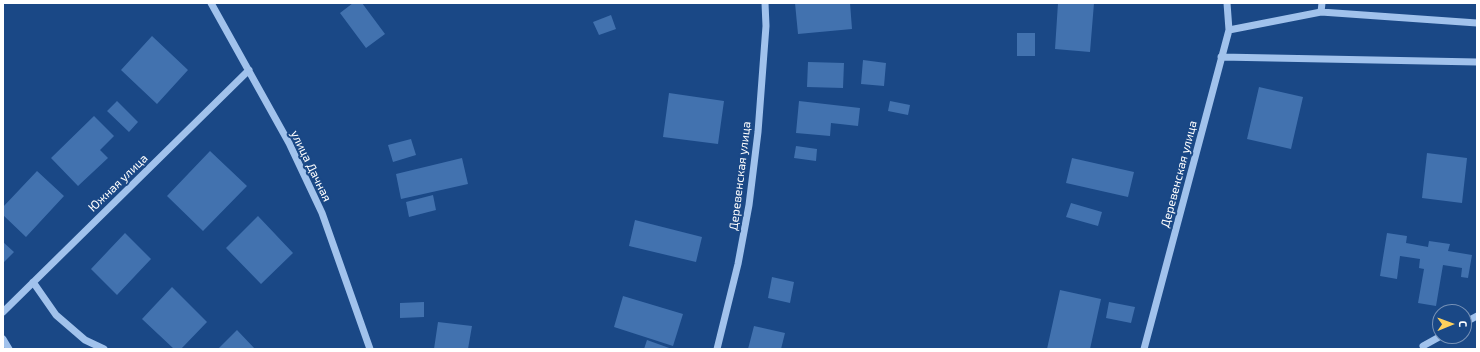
<!DOCTYPE html>
<html>
<head>
<meta charset="utf-8">
<style>
  body { margin:0 }
  #map { position:relative; width:1480px; height:352px; overflow:hidden; background:#1a4886; font-family:"Exo 2",sans-serif }
  canvas { display:block }
  .frame { position:absolute; inset:0; border:4px solid #fff; pointer-events:none }
  .north { position:absolute; left:1432px; top:304px; width:40px; height:40px; box-sizing:border-box; background:#1a4886; border:1px solid #7691b6; border-radius:50%; rotate:89deg; font-size:11px; font-weight:700; line-height:16px; text-align:center; color:#fff }
  .north::after { content:''; display:block; margin:auto; width:14px; height:18px; background:#fed15c; clip-path:polygon(50% 0,100% 100%,50% 72%,0 100%) }
</style>
</head>
<body>
<div id="map">
<canvas width="1480" height="352"></canvas>
<div class="frame"></div>
<div class="north">С</div>
</div>
<script>
const context = document.querySelector('canvas').getContext('2d');
context.lineJoin = 'round';
function paint(path, color) {
  context.fillStyle = color;
  context.fill(path, 'evenodd');
}
function stroke(path, color, width, dash) {
  context.strokeStyle = color;
  context.lineWidth = width;
  context.lineCap = dash ? 'butt' : 'round';
  context.setLineDash(dash || []);
  context.stroke(path);
}
function drawText(font, color, halo, rows, align = 'center') {
  context.font = font + ' "Exo 2",sans-serif';
  context.lineWidth = 4;
  context.setLineDash([]);
  context.textBaseline = 'middle';
  context.strokeStyle = halo;
  context.fillStyle = color;
  for (const [text, x, y, turn = 0] of rows) {
    context.save();
    context.translate(x, y);
    context.rotate((+turn || 0) * Math.PI / 180);
    context.textAlign = isNaN(turn) ? turn : align;
    if (halo) context.strokeText(text, 0, 0);
    context.fillText(text, 0, 0);
    context.restore();
  }
}
paint(new Path2D(`
  M353,3H362L385,34L366,48L340,13Z
  M795,3H850L852,29L798,34Z
  M1058,3H1094L1090,52L1055,49Z
  M611,15L616,29L599,35L593,22Z
  M1017,33H1035V56H1017Z
  M152,36L188,70L157,104L121,70Z
  M863,60L886,63L884,86L861,84Z
  M808,62L844,63L843,88L807,87Z
  M1259,87L1303,97L1291,149L1247,139Z
  M669,93L724,101L718,144L663,137Z
  M117,101L138,122L129,132L107,111Z
  M799,101L860,108L858,126L831,123L830,136L796,133Z
  M890,101L910,105L908,115L888,111Z
  M94,116L114,136L100,150L108,158L78,186L51,158Z
  M411,139L416,155L393,162L388,145Z
  M796,146L817,149L816,161L794,158Z
  M210,151L247,186L203,231L167,196Z
  M1427,153L1467,158L1462,203L1422,198Z
  M462,158L468,184L401,199L396,174Z
  M1072,158L1134,172L1128,197L1066,183Z
  M37,171L64,196L26,237L3,215V207Z
  M433,195L436,210L409,217L406,202Z
  M1071,203L1102,212L1098,226L1066,217Z
  M258,216L293,253L261,284L226,248Z
  M635,220L702,237L696,262L629,246Z
  M125,233L151,259L117,295L91,269Z
  M1387,233L1407,236L1406,243L1428,247L1429,241L1450,244L1448,251L1472,255L1468,278L1461,277L1462,268L1443,265L1436,306L1418,303L1424,269L1419,268L1420,259L1400,256L1397,279L1380,276Z
  M3,242L14,252L3,263Z
  M772,277L794,282L790,303L768,298Z
  M172,287L207,322L181,349H174L142,319Z
  M1060,290L1101,299L1090,349H1047Z
  M623,296L683,314L673,346L614,327Z
  M424,302V317L400,318V303Z
  M1109,302L1135,307L1131,323L1106,318Z
  M438,322L472,326L468,349H434Z
  M754,326L785,333L781,349H748Z
  M237,330L255,349H218Z
  M647,340L672,349H644Z`), '#4272af');
stroke(new Path2D(`
  M211,3L289,143L322,213L370,349
  M1321,12L1322,3
  M1229,30L1321,12L1477,23
  M1221,57L1477,62
  M33,282L56,315L85,340L104,349
  M3,312L249,70
  M1464,323L1477,316
  M3,339L9,349
  M1423,346L1441,336
  M717,349L738,264L749,205L758,132L766,26L765,3
  M1144,349L1229,30L1227,3`), '#a1c2ec', 7);
drawText('12px', '#fff', '#1a4886', [
  ["улица Дачная",311,166,64],
  ["Деревенская улица",1179,174,-75],
  ["Деревенская улица",740,176,-83],
  ["Южная улица",118,183,-44]
]);
</script>
</body>
</html>
